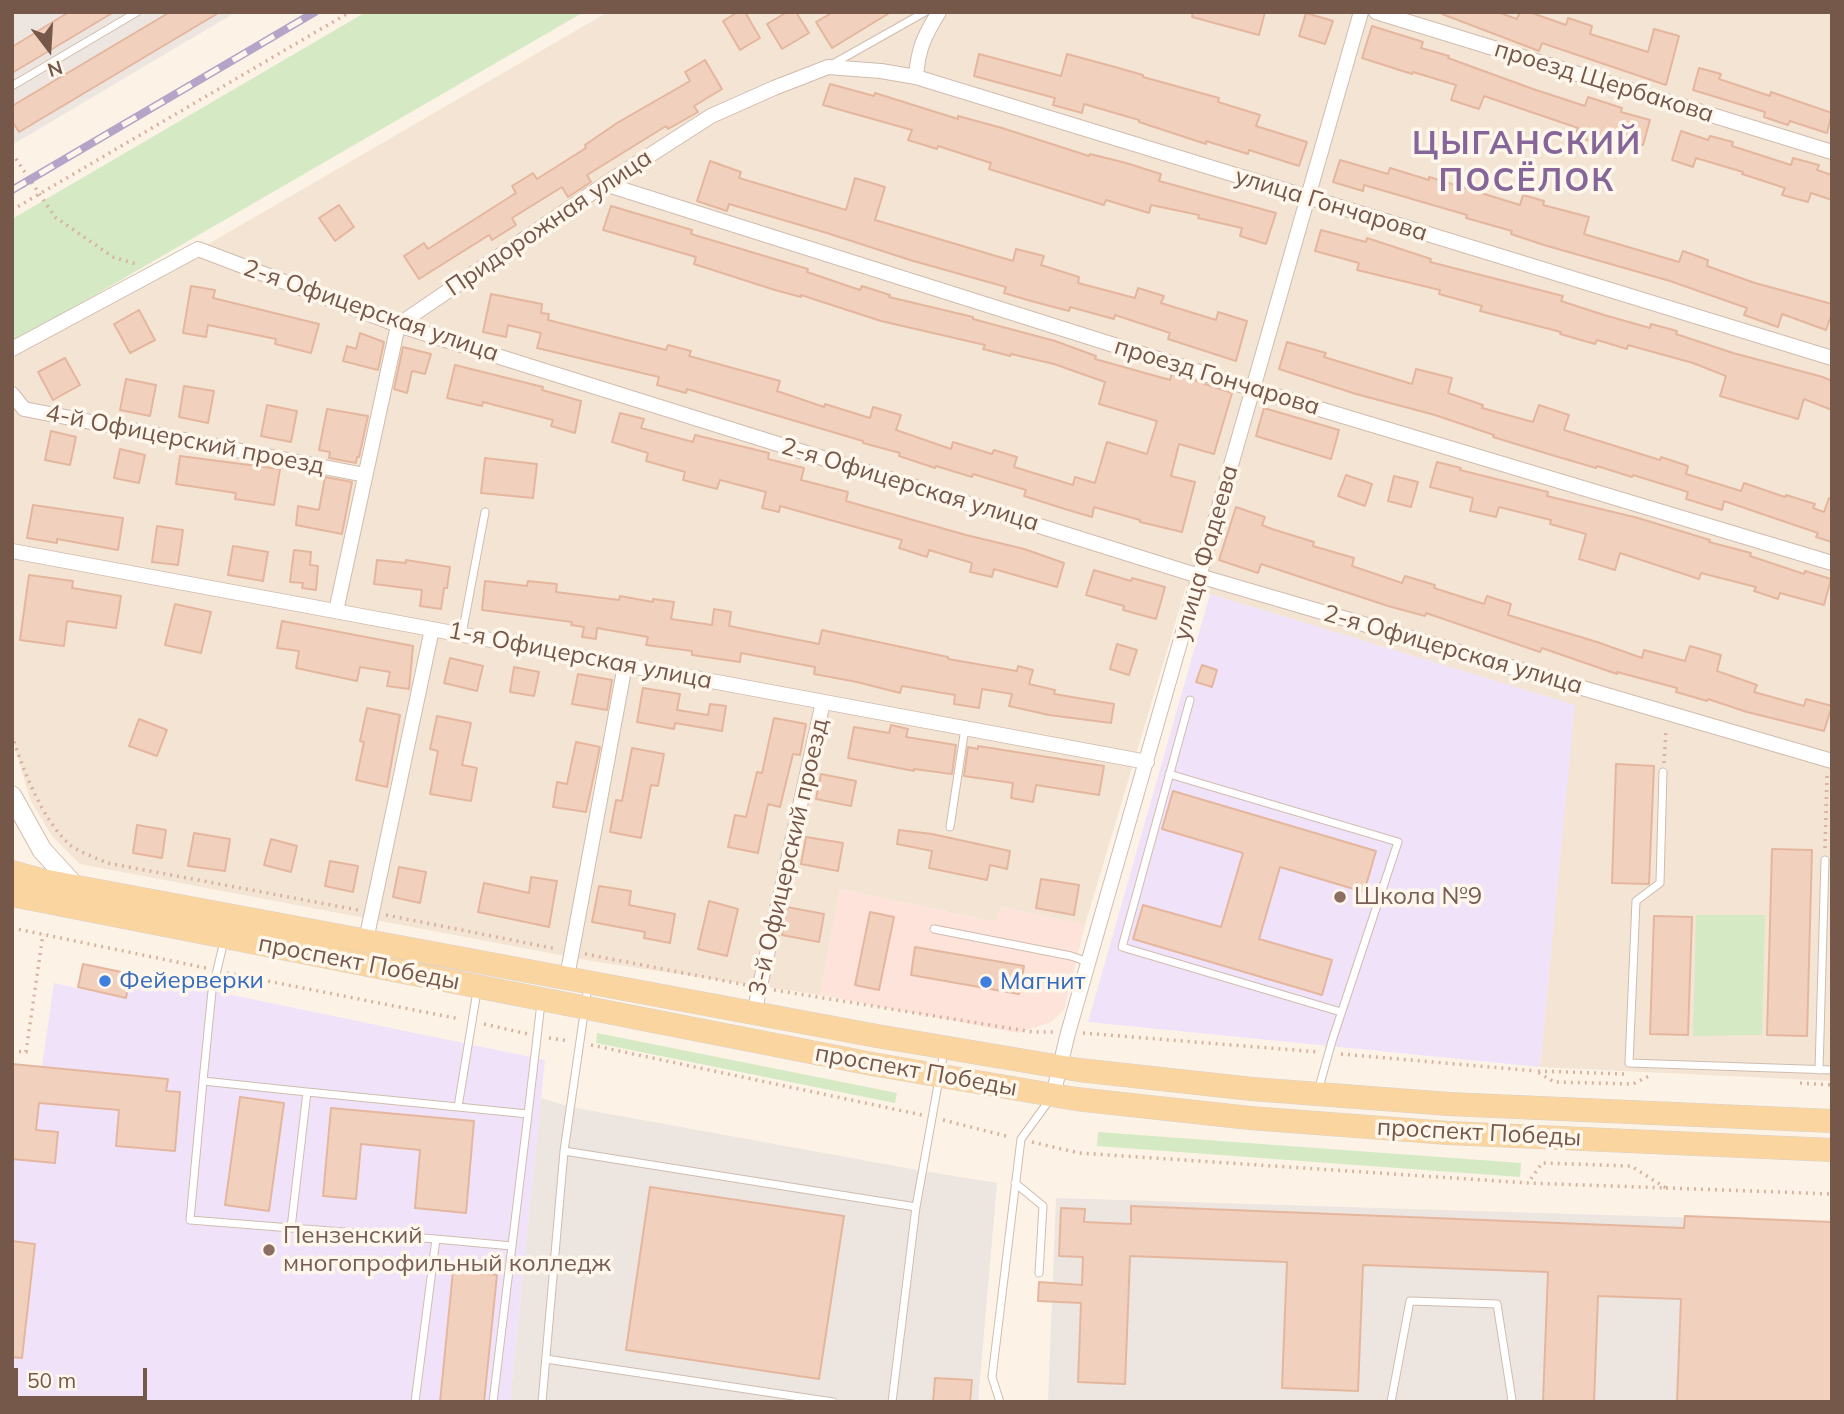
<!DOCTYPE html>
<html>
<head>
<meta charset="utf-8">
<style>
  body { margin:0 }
  #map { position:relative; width:1844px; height:1414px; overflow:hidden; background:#fcf3e6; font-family:Mulish,sans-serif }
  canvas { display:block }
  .frame { position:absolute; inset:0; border:14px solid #76584a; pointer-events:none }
  .north { position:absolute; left:14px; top:14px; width:70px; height:70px; -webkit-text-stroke:5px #fff7ec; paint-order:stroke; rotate:163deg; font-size:19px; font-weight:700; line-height:28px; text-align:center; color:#76584a }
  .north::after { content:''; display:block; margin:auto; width:24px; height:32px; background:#76584a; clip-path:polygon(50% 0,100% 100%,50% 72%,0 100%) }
  .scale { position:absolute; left:14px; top:1368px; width:133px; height:32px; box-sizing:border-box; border:4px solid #76584a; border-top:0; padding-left:9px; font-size:21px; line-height:24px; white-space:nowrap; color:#76584a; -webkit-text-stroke:5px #fff7ec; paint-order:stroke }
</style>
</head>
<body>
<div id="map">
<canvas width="1844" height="1414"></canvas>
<div class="frame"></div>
<div class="north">N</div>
<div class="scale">50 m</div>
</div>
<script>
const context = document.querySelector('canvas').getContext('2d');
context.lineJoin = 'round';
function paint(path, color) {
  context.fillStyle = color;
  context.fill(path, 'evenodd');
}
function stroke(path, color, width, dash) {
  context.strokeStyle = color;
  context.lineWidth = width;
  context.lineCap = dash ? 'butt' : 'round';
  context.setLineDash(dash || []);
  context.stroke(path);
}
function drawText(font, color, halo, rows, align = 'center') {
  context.font = font + ' Mulish,sans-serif';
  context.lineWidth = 7;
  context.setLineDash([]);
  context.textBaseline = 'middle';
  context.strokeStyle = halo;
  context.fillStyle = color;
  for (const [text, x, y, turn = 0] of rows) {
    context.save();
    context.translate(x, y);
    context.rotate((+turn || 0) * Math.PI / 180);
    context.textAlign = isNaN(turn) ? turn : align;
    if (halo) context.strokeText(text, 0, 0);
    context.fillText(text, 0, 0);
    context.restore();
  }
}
paint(new Path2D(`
  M608,12H1832V1081L1540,1067L1574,705L1186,587L1085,925L1001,907L996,922L840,889L820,995L597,962L80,864L51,835L30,799L12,738V358Z`), '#f4e4d4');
paint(new Path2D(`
  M840,889L995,922L1001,907L1085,925L1064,1010L1051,1022L1018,1033L820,995Z`), '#fde3da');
paint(new Path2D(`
  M17,12H236L12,145V15Z
  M541,1098L571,1107L923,1171L997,1183L978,1402H510Z
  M1056,1198L1832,1222V1402H1048Z`), '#ede5e0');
paint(new Path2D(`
  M1210,594L1575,705L1540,1067L1088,1022Z
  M131,974L545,1060L510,1402H12V1064L42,1066L54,983L125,998Z`), '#f0e3f9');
paint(new Path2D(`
  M366,12H584L12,343V219Z
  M1696,915H1765L1762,1035L1693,1036Z
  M597,1033L897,1093L895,1103L596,1043Z
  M1098,1132L1521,1163L1520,1177L1097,1146Z`), '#d5eac4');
const building = new Path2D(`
  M69,12H114L12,73V47Z
  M170,12H220L19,132L12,121V106Z
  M738,12H745L760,38L740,50L723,21Z
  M787,12H796L809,33L782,49L767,24Z
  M833,12H891L832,48L816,22Z
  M1193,12H1265L1259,35L1192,17Z
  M1442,12H1497L1517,19L1520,12H1529L1566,25L1568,18L1592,26L1590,34L1648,52L1654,29L1679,36L1666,85L1542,43L1539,51L1442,14Z
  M1306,13L1333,21L1325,44L1299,36Z
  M1372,26L1423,42L1421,48L1449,56L1448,58L1533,89L1585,106L1588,97L1622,108L1621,112L1650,120L1643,145L1613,136L1609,147L1575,136L1578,128L1484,96L1479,109L1451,100L1456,85L1413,72L1412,74L1362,58Z
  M979,54L1061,76L1067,54L1115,67L1143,75V77L1219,98L1218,102L1260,115L1256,126L1307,142L1299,166L1249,150L1248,154L1206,141V144L1139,122V120L1084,104L1082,113L1053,105L1055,98L974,76Z
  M705,60L722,89L694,106L698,112L668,129L666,126L587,175L591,182L568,197L562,187L512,218L516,225L492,240L489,235L419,279L404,256L424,243L428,249L516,193L512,186L533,173L537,179L586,148L585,145L617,123L690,81L685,72Z
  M1699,68L1721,74L1719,79L1770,96L1771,92L1832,113L1827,133L1790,121L1788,125L1764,117L1765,112L1693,90Z
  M830,84L874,96L875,93L958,119V116L1002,128L1089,156L1090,154L1126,163L1161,174L1159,181L1276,213L1266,244L1240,236L1242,228L1198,218L1199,215L1151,205L1149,213L1106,200L1104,205L989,169L991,163L938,146L937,149L908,140L912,130L823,105Z
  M1681,131L1708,140L1710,136L1733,142L1732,146L1791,165L1793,158L1819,165L1817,170L1832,175V200L1811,193L1808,202L1782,195L1785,188L1742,174L1743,172L1696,158L1693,167L1672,160Z
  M1340,160L1388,174L1390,168L1429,180V177L1520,205L1523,195L1544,201L1543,205L1589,217L1584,234L1679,262L1683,251L1708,260L1707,266L1755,283L1832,304V313L1826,330L1782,314L1778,327L1744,315L1747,308L1670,281L1544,245L1511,234L1512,231L1466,218L1467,215L1364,185L1363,191L1333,182Z
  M710,161L741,172L739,178L846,210L855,178L885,187L875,220L1013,261L1016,249L1044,256L1041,265L1079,277L1078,283L1135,298L1138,288L1164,296L1161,303L1216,320L1218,312L1247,321L1236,361L1168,339L1170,333L1115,315L1114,319L1070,307L1069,311L1031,301L1004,293L1006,287L910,260L827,233L729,204L727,211L697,201Z
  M339,205L354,227L335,241L319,218Z
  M611,206L692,230L691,234L808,269L807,272L860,290L862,286L890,295L889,297L973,317V319L1055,341L1096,356L1095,359L1170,380L1172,373L1232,393L1214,454L1179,444L1171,476L1195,482L1182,532L1140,522V520L1094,507L1092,517L1065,509L1024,496L1026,490L973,474L972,477L936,466L935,468L899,456L900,453L863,443V441L687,389L686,393L657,385L659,377L537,348L541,333L508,325L506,337L483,332L491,294L542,304L541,313L549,314L548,320L666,350L668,345L691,351L689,356L780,381L777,391L824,407L825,404L870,418L873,407L901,415L896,430L951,449L953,442L992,454L994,450L1017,457L1014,467L1073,485L1075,477L1095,483L1107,442L1147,454L1157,421L1099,404L1105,382L1054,364L1011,354L1010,356L983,349L985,345L881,321L801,295V297L775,290L694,264L696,257L603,230Z
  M1321,230L1366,242L1367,238L1431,259L1430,262L1563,296L1561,301L1604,315L1650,328L1651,324L1677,331L1676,334L1733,353L1823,377L1832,381V410L1804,399L1798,419L1720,396L1726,376L1693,363L1628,345L1627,349L1597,340L1595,344L1560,334L1561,332L1480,311L1482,306L1439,294L1440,290L1357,270L1359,263L1315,251Z
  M191,286L215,290L213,298L319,324L311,353L275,344L276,339L208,325L206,337L183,333Z
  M139,310L155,340L130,353L114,324Z
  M360,333L384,342L378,370L343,361L347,346L356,349Z
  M1287,342L1326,353L1324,357L1412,384L1416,369L1452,378L1448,393L1483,405L1482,408L1533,422L1539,405L1569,415L1564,430L1660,460L1661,457L1688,466L1686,474L1741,491L1744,483L1785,497L1786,495L1815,504L1813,508L1824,512L1829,498L1832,499V542L1816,537L1818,533L1724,501L1722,510L1686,499L1688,492L1633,475L1632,477L1597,466L1596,468L1555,456L1493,437L1494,435L1435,415L1356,394L1279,369Z
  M403,347L431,354L425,374L412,371L407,393L394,389Z
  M65,358L80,385L53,400L38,372Z
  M455,365L543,387L542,390L581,401L575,433L551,426L553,420L483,402L482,406L447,398Z
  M126,379L156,385L150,416L120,410Z
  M184,386L214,391L208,423L179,417Z
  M267,405L297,411L291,442L261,436Z
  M1264,408L1339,430L1331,459L1256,436Z
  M327,409L368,416L359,457H357L356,463L329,458L330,452L319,450Z
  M620,413L644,419L641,428L693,442L695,435L769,453L768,459L804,468L801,480L848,492L846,501L966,535L1024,549L1064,563L1057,587L994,569L992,577L970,572L972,563L929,550L927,557L899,548L902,540L780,506L779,512L762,508L766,492L720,480L717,489L683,480L685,472L646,461L648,453L612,442Z
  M51,431L76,437L70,465L45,460Z
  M120,449L145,455L139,483L114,478Z
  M180,456L280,469L274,505L235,499L236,493L176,484Z
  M485,458L537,464L533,498L481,493Z
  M1437,462L1461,468L1460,470L1548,492L1547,496L1638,518L1710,540L1709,542L1751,553L1750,556L1804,574L1805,571L1831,579L1824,605L1780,593L1778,599L1754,591L1756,587L1701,573L1699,579L1620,553L1615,570L1579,559L1586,534L1550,524L1551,520L1499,507L1496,517L1470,511L1473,498L1430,487Z
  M1346,475L1372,484L1365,506L1338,496Z
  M1394,476L1418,482L1411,507L1388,501Z
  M325,477L352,482L342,534L296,525L298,506L319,510Z
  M33,505L123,518L118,550L57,539V543L27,538Z
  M1236,507L1265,517L1262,525L1272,529L1314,542L1313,546L1354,558L1352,566L1402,583L1405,576L1435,585L1434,588L1484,604L1487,596L1511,604L1508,615L1597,642L1642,658L1644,650L1685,661L1690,646L1721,655L1717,671L1757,685L1754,692L1804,706L1806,699L1832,706L1824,731L1747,712L1708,699L1707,701L1676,692L1677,688L1617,672V674L1542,648L1540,652L1426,613L1425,616L1388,606L1261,564L1258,573L1219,560Z
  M157,526L183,530L178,565L152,562Z
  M233,546L268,552L263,581L228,575Z
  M294,550L311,552L310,565L318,566L316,590L302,588L303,583L290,582Z
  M377,560L406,563V560L450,567L447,588H444L441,609L420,606L422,590L374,584Z
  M1094,570L1131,581L1132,578L1165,587L1156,619L1123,610L1124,606L1086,595Z
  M29,575L73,581L72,588L121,596L116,628L67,621L64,646L20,640Z
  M485,581L527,586L528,581L557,584L556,592L619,600L620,596L653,602V599L674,602L671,619L712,625L714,609L731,612L729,626L819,644L822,630L948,657V659L1017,671L1018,666L1033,670L1029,684L1055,690L1054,694L1114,704L1111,723L1049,715L1009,706L1012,694L982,689L979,708L954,704L955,695L902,686L900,693L857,682L814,674L815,667L773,659L741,653L740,662L692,655V651L646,645L648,637L597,628L596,639L582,637L584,627L571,625L572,622L482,610Z
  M175,604L211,612L201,653L165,645Z
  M282,621L413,646L409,689L387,686L390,672L360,667L357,681L296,668L299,651L277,648Z
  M1117,644L1137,650L1129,675L1110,669Z
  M450,658L483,666L477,691L444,683Z
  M1202,665L1217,670L1212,687L1196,682Z
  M514,667L539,672L534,696L510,692Z
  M578,674L612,680L607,710L572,704Z
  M643,688L680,694L677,710L708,715L710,704L726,706L722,731L675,723L674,729L637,722Z
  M367,708L400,715L387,787L356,780L364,742L360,741Z
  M437,716L471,723L462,765L477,768L471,801L430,794L438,751L430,749Z
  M774,718L806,724L800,755L793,754L780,807L768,804L758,853L728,847L735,815L746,817L757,772L762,773Z
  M139,719L167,730L157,756L129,746Z
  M891,725L908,729L906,737L956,745L952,774L914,769V771L848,758L854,727L889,733Z
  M576,742L600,747L586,812L553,807L557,782L567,784Z
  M978,746L1104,766L1099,795L1036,785L1033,802L1011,798L1013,783L964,776L968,747L978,749Z
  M632,748L664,754L658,786L651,785L641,838L610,832L616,800L622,801Z
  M1616,764L1654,766L1649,884L1612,883Z
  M821,774L856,781L851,806L816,799Z
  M1173,791L1376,851L1364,892L1280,867L1259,939L1332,960L1322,995L1133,939L1143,905L1221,927L1243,853L1162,829Z
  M137,825L166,830L162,858L133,853Z
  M899,830L932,834L1010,851L1007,869L990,865L987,880L929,868L932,851L897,844Z
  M194,833L230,839L225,871L188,866Z
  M806,837L843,843L838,871L801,864Z
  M271,839L297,846L291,872L264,865Z
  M1772,849L1812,850L1807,1036L1767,1035Z
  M330,861L358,866L353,892L325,886Z
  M399,867L426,872L420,903L393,897Z
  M531,877L557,881L549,927L478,912L484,883L529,893Z
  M1041,879L1079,885L1074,915L1036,908Z
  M599,886L631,891L629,905L675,914L670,943L644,938L645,932L592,922Z
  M709,901L738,909L727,956L698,949Z
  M787,907L824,914L819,942L782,935Z
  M870,912L894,917L879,990L855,985Z
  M1654,916L1692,917L1688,1035L1650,1034Z
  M915,947L1024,966L1019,994L911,975Z
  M83,964L131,974L126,998L78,987Z
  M12,1064L168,1079L166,1091L180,1092L175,1151L116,1146L119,1110L39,1103L36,1130L58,1132L55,1163L12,1159Z
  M240,1097L284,1103L269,1211L225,1205Z
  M331,1108L474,1121L466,1213L415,1208L420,1150L361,1144L356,1199L323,1196Z
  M650,1187L844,1216L819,1379L626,1350Z
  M1131,1206L1684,1228L1685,1216L1832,1222V1402H1677L1681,1299L1598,1296L1594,1402H1543L1548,1272L1363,1265L1358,1391L1282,1388L1287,1262L1130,1256L1125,1384L1078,1382L1081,1303L1038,1301L1039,1282L1082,1285L1083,1257L1059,1256L1061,1208L1085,1209L1084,1222L1131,1224Z
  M12,1241L35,1244L22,1358L12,1357Z
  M453,1271L497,1275L484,1402H440Z
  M935,1378L972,1380L970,1402H933Z`);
paint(building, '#f2d0be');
stroke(building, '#e5b69e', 2);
const lane = new Path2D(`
  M831,65L925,12
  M12,86L137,12
  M462,634L485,512
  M1190,700L1122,947L1341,1012
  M1663,772L1660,883L1636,901L1629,1063L1832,1070
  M1169,774L1398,842L1332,1041L1318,1091
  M950,827L965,728
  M934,929L1071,956L1088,962
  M477,991L458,1107L528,1114L493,1402
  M1819,1070L1825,860
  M203,1081L212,991L224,941
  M528,1114L541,1003
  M564,1151L916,1207
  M1015,1183L1043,1206L1039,1273
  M291,1228L190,1220L203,1081L307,1092
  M436,1239L291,1228L307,1092L458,1107
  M546,1359L833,1402
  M415,1402L436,1239L512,1246
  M542,1402L564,1151L588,986
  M892,1402L916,1207L944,1051
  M1000,1402L992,1377L1021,1139L1051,1098
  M1391,1402L1410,1301L1497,1304L1512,1400L1510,1402`);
const street = new Path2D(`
  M1376,12L1832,152
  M916,77C918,49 924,36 939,12
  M605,184L1253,389L1832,563
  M12,349L198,249L398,325L1199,576L1832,761
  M12,394L24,409L365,475
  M12,551L1147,762
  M336,611L398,325L605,184L711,116L774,88L828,67L881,71L916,77L1832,358
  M366,940L432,629
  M567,977L625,665
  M754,1013L823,702
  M1053,1095L1068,1033L1361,12`);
const secondary = new Path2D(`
  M12,796L42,850L74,885`);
const primary = new Path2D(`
  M12,872L45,881L877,1036L1079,1070L1252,1089L1449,1104L1832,1121
  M12,895L872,1064L1076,1099L1250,1118L1448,1133L1832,1150`);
stroke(lane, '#d0bcae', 9);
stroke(street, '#d0bcae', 16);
stroke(secondary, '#d3bcac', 21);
stroke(primary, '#d9d0cc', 24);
stroke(new Path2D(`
  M12,153L55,217L113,257L136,264
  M12,210L350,12
  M12,735C23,770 41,817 68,843C77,852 95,857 107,863L358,910
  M1664,763L1666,729
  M1825,848L1827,775
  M386,915L557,949
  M12,928L206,968
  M585,954L746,985
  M227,973L460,1019
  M774,990L1033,1032H1054
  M484,1024L528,1034
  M1083,1033L1319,1052
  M549,1038L569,1041
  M591,1045L922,1115
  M12,1051L26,1052L43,934
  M1341,1054L1536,1071
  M1624,1074L1536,1071L1554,1082L1633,1084L1649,1076
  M1800,1083L1832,1085
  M943,1120L1010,1137
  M1032,1142L1079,1153L1528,1183L1666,1188L1631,1166L1542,1163L1528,1183
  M1666,1188L1832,1194`), '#d7b3a0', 3.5, [2, 5]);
stroke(lane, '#fff', 7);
stroke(street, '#fff', 14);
stroke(secondary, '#fff', 19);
stroke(primary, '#fbd59f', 23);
const rail = new Path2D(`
  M12,190L315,12`);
stroke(rail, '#b5a4c7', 8);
stroke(rail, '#fff7ec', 5, [16]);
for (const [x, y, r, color] of [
  [1340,897,7,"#8d6e63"],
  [105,981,7,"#3f7fe0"],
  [986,982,7,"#3f7fe0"],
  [269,1250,7,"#8d6e63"]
]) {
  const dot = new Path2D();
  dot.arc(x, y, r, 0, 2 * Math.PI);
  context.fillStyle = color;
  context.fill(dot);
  stroke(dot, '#fff7ec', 2.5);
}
drawText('24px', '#76584a', '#fff7ec', [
  ["проезд Щербакова",1604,82,17],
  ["улица Гончарова",1331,205,17],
  ["Придорожная улица",549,223,-34],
  ["2-я Офицерская улица",371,311,19],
  ["проезд Гончарова",1217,377,17],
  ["4-й Офицерский проезд",185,440,11],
  ["2-я Офицерская улица",910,485,17],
  ["улица Фадеева",1206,553,-74],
  ["2-я Офицерская улица",1453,650,16],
  ["1-я Офицерская улица",580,656,11],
  ["3-й Офицерский проезд",789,857,-77],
  ["проспект Победы",359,963,11],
  ["проспект Победы",916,1071,10],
  ["проспект Победы",1479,1133,3]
]);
drawText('24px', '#785e54', '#fff7ec', [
  ["Школа №9",1354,897],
  ["Пензенский",283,1236],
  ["многопрофильный колледж",283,1264]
], 'left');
drawText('24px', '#366cbe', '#fff7ec', [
  ["Фейерверки",119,981],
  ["Магнит",1000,982]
], 'left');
context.letterSpacing = '2px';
drawText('bold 32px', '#866699', '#fff7ec', [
  ["ЦЫГАНСКИЙ",1527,144],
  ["ПОСЁЛОК",1527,181]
]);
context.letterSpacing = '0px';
</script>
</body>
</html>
